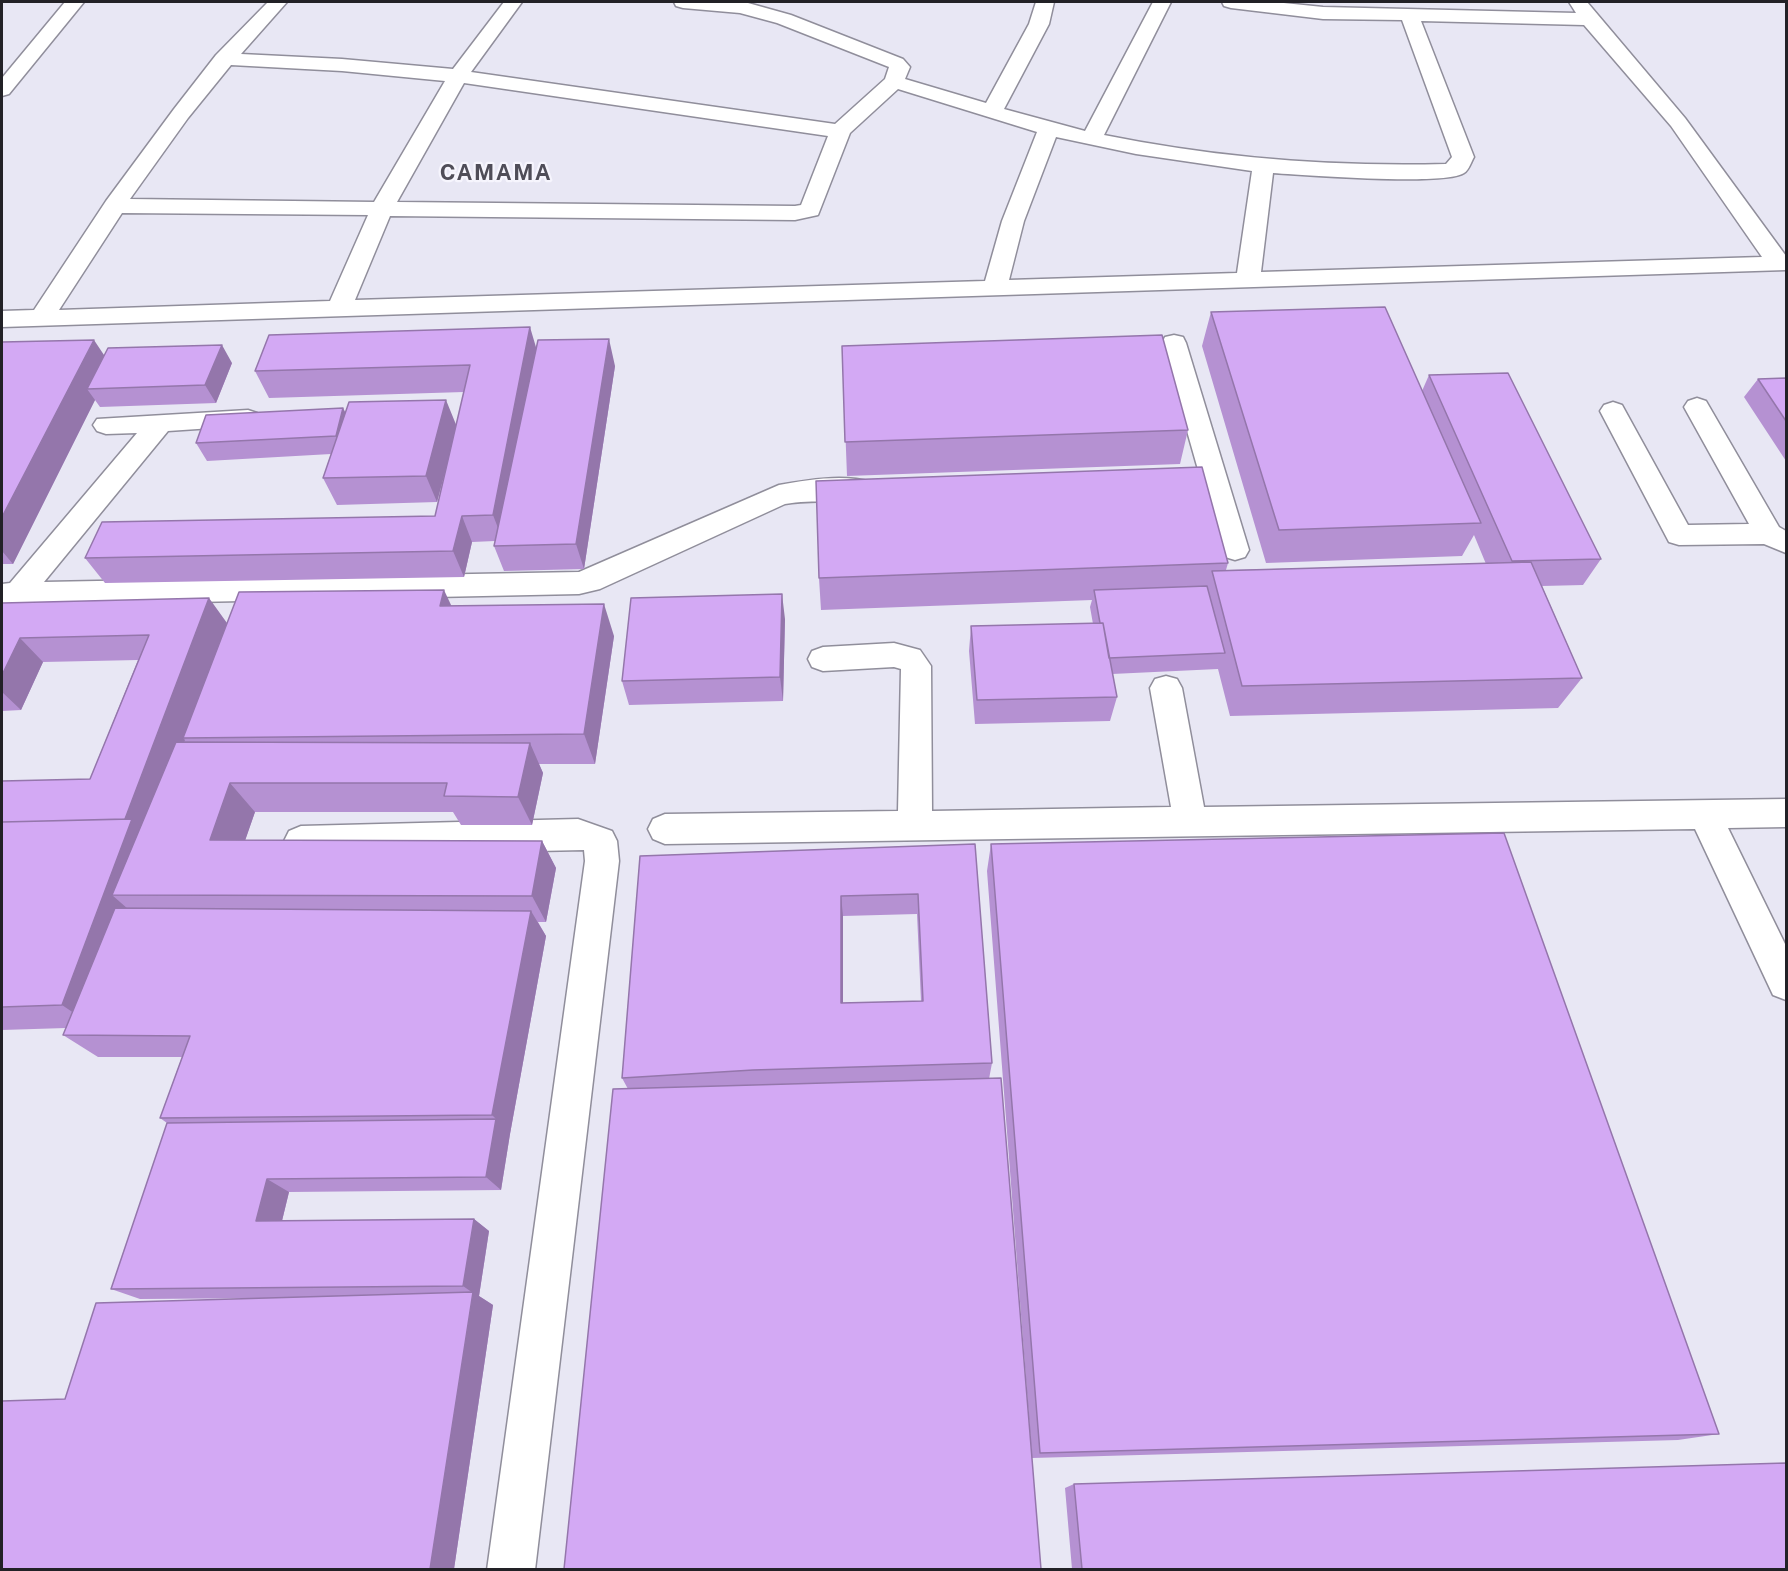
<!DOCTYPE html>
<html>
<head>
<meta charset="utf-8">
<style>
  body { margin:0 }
  #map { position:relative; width:1788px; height:1571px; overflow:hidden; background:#e8e7f4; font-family:"Public Sans",sans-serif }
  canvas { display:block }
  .frame { position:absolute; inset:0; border:3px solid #222126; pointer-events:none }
</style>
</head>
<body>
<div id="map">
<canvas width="1788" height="1571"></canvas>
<div class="frame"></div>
</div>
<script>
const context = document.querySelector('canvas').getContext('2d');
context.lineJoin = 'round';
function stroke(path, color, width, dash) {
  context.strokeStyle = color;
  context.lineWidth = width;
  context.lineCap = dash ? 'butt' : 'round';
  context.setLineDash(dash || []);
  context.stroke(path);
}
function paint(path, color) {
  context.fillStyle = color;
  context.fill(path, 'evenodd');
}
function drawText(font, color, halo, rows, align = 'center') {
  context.font = font + ' "Public Sans",sans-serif';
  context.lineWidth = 4.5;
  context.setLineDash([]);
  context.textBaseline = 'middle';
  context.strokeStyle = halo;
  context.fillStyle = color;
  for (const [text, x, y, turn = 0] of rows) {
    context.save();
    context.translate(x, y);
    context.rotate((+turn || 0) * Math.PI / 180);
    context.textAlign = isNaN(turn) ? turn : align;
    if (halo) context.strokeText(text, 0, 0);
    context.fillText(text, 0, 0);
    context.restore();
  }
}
const minor = new Path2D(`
  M65,2H84L9,94L2,96V78Z
  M268,2H287L241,54L342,59L453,69L504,2H522L471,72L835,124L885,79L889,67L777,23L740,13L683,8L676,6L674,2L748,3L791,15L903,59L910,67L905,79L986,103L1029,24L1036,2H1054L1049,24L1004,109L1085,131L1153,2H1171L1104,135C1217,158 1331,167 1446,164L1452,157L1402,20L1323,19L1231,8L1224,6L1222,2H1274L1323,7L1576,13L1569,2H1587L1685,118L1786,256V270L2,327V311L34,310L106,201L174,109L216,55ZM1421,21L1584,25L1671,126L1762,257L1261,272L1273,173C1302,175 1446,186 1464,173C1469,170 1471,162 1474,157ZM231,65L342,71L445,81L374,202L130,199L188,118ZM464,83L828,136L801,205L795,206L397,202ZM898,89L1037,132L1002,221L985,281L355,300L390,216L795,220L818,215L850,133ZM1056,137L1136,154L1252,171L1237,273L1009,280L1024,221ZM122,213L368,215L330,301L59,310Z
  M1174,335L1183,337L1186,343L1249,550L1245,557L1235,560L1225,557L1221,550L1204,492L1161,493L1151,490L1147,483L1151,476L1199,473L1162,343L1165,337Z
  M1697,398L1706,401L1779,527L1786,531V553L1764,544L1679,545L1669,542L1600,411L1604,405L1613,402L1622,405L1688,525L1749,524L1684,407L1688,401Z
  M248,410L257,413L261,419L257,425L168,431L44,582L579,572L779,485C807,480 843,474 871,482L875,489L871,496C844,504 813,499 785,504L600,589L579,594L2,606V584L10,583L137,433L106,434L97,431L93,425L97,419Z
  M894,643L920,650L931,666L932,811L1171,807L1150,688L1155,679L1166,676L1177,679L1182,688L1204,807L1786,799V827L1728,828L1786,946V1000L1773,995L1695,829L665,844L653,839L648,829L653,819L665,814L898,811L901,669L894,667L823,671L812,667L808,659L812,651L823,647Z
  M578,819L612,831L617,841L619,861L535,1570H487L585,861L584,850L301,856L289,851L284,841L289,831L301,826Z`);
stroke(minor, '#908e9b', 3);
paint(minor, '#fff');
paint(new Path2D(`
  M1211,312L1422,391L1429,375L1601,559L1583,585L1542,586L1582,678L1558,708L1230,716L1218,669L1112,674L1117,697L1110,721L975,724L969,651L971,626L1093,624L1090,607L1092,600L821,610L819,578L1228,563L1226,570L1486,564L1474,535L1462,556L1266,563L1202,346Z
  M2,342L104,355L232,363L216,403L100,407L95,400L13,564H2Z
  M842,346L1188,430L1180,464L847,476Z
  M536,349L615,366L584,569L504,571L494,546L495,541L472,542L464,577L105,583L85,558L435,516L448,461L437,502L337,505L323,478L331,454L207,461L196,443L343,408L345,412L456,425L464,392L269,398L255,371Z
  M1786,378V461L1744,397L1758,379Z
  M2,603L227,623L451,606L614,636L595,764H539L543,773L532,825H461L453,812H255L245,840L542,841L556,868L546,922H538L546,936L510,1134L501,1190L289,1192L282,1221L474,1219L489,1231L479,1296L493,1305L454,1569H2L65,1399L283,1298L140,1299L111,1289L167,1123L160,1118L182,1057H98L63,1035L66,1028L2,1030V781L90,779L138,660L43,662L21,710L2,711Z
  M785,619L783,701L629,705L622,681Z
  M975,844L992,1063L989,1079L628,1089L622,1078L640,856ZM917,914L921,1001L843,1003V916Z
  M991,844L1719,1434L1678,1440L1032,1458L987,871Z
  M1074,1484L1786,1569H1072L1065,1488Z`), '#b591d2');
paint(new Path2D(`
  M530,327L538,354L503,541L493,515Z
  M609,339L615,366L584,569L576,544Z
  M94,340L112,367L87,389L95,400L13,564L2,551V517Z
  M222,345L232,363L216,403L205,385Z
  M446,400L457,427L437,502L426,476Z
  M343,408L352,426L345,454L336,436Z
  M462,516L472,542L464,577L453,551Z
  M444,590L459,622L440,606Z
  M782,594L785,619L783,701L780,677Z
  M209,598L227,623L183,738L185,740L150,836L112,895L136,916L96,1028L62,1005L124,820Z
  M604,604L614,636L595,764L584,734Z
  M20,638L43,662L21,710L2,692V675Z
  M530,743L543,773L532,825L518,797Z
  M230,783L255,812L236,867L210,840Z
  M542,841L556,868L546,922L532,896Z
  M841,896L843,916V1021L841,1003Z
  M531,911L546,936L510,1134L501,1190L486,1177L496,1119L492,1115Z
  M267,1179L289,1192L279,1233L256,1221Z
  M474,1219L489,1231L479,1296L493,1305L454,1569H430L473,1293L463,1286Z`), '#9476ab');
const building = new Path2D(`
  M1385,307L1481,523L1279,530L1211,312Z
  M530,327L493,515L462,516L453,551L85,558L102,522L435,516L470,365L255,371L269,335Z
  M1162,335L1188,430L845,442L842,346Z
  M609,339L576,544L494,546L538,340Z
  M94,340L2,517V342Z
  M222,345L205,385L87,389L108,348Z
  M1508,373L1601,559L1512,561L1429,375Z
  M1786,378V421L1758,379Z
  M446,400L426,476L323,478L349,402Z
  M343,408L336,436L196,443L206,415Z
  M1202,467L1228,563L819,578L816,481Z
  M1531,562L1582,678L1242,686L1212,571Z
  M1207,586L1225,653L1109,658L1103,623H1100L1094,590Z
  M444,590L440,606L604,604L584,734L183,738L239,592Z
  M782,594L780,677L622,681L631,598Z
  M209,598L125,819L2,822V781L90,779L149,635L20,638L2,675V603Z
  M1103,623L1117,697L977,700L971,626Z
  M176,742L530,743L518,797L444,796L447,783H230L210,840L542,841L532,896L112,895Z
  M132,819L62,1005L2,1007V822Z
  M1504,833L1719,1434L1040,1453L991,844Z
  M975,844L992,1063L753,1070L622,1078L640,856ZM918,894L923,1001L841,1003V896Z
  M115,908L531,911L492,1115L160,1118L190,1036L63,1035Z
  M1001,1078L1041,1569H564L613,1089Z
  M496,1119L486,1177L267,1179L256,1221L474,1219L463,1286L111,1289L167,1123Z
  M473,1292L430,1569H2V1401L65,1399L96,1303Z
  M1786,1463V1569H1082L1074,1484Z`);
paint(building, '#d3a9f4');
stroke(building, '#9476ab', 1.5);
context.letterSpacing = '1.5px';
drawText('bold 22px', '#4f4d58', '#f6f5fd', [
  ["CAMAMA",496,173]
]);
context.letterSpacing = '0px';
</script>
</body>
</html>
